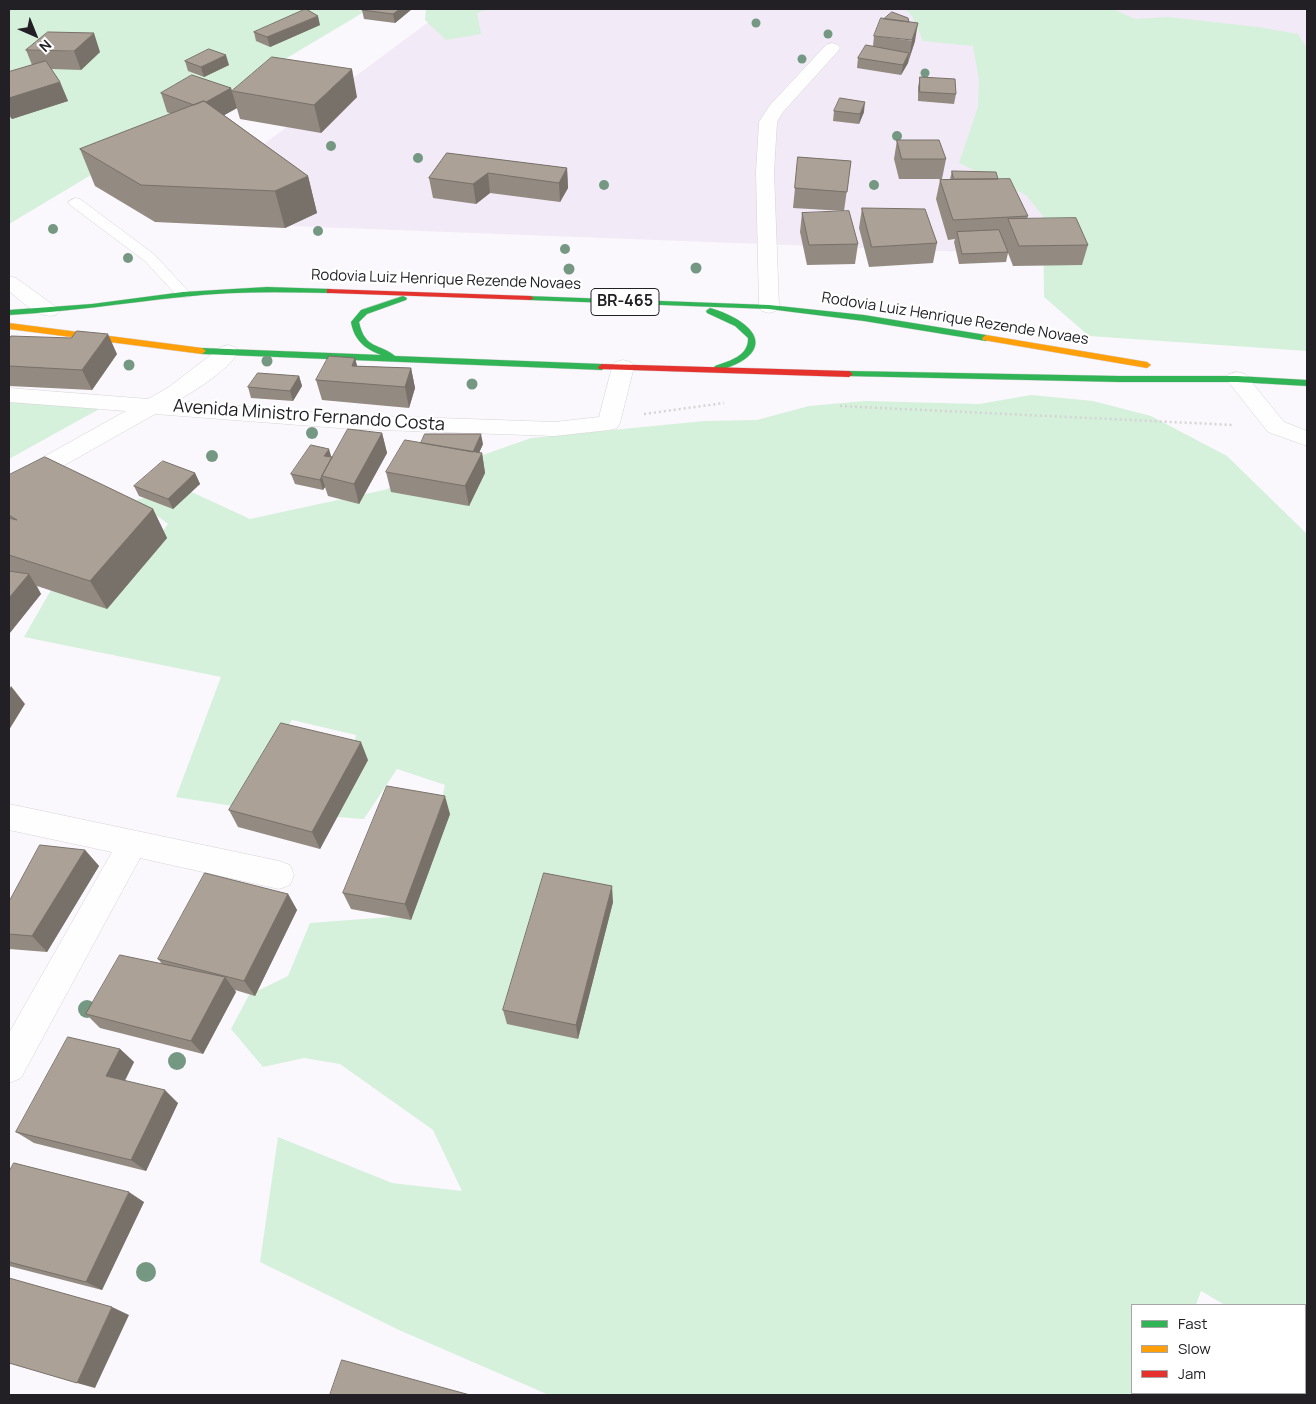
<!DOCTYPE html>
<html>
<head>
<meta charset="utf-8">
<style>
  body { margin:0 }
  #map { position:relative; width:1316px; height:1404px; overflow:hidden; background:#fbf8fd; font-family:Manrope,sans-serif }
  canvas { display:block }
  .frame { position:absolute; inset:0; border:10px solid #222024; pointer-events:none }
  .legend { position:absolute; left:1131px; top:1304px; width:175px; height:90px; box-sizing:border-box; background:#fff; border:1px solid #a7a6a7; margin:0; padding:6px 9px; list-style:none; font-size:15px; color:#222024 }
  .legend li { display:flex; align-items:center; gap:10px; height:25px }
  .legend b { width:25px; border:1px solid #a7a6a7 }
  .north { position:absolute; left:10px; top:10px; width:50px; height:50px; -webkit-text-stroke:4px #fff; paint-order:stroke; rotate:136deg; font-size:14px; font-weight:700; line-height:20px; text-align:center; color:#222024 }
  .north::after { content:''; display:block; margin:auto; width:18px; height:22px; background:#222024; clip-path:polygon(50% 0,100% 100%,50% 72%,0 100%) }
</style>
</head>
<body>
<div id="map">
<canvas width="1316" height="1404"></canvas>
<div class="frame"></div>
<ul class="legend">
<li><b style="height:6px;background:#30b455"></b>Fast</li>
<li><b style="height:6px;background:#ff9f0a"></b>Slow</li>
<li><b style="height:6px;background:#e5322d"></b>Jam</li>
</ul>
<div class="north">N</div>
</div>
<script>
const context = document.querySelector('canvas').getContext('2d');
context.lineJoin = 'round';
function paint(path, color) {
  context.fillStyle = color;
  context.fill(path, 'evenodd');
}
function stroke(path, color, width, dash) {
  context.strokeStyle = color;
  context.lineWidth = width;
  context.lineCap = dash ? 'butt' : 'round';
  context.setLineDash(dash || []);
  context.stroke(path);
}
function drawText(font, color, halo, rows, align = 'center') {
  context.font = font + ' Manrope,sans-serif';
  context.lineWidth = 4.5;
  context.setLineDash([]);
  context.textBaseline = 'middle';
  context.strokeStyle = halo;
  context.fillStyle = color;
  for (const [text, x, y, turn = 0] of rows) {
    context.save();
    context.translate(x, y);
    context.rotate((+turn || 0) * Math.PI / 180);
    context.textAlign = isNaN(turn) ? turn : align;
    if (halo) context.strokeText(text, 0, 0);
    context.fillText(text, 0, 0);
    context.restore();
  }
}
paint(new Path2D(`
  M446,9H1307V265L160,221Z`), '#f2ebf7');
paint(new Path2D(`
  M9,9H356L364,12L9,224Z
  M426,9H488L477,13L481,34L446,40L425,20Z
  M905,9H1113L1135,19L1168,17L1258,27L1298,34L1307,48V351L1089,336L1044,297L1043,216L1026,195L959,163L978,107L979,80L973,46L923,41L912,16Z
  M1031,395L1093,401L1151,416L1227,456L1307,534V1357L1305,1355V1305H1225L1201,1291L1196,1305H1132V1393H1164L1163,1395H549L399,1330L260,1262L278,1137L392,1183L462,1191L433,1130L340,1064L304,1058L263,1067L231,1029L249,995L288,976L310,923L390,917L425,878L445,785L397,769L364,819L337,817L356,735L292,720L239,807L176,797L221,677L24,637L59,576L122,585L168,524L136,500L183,488L250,519L384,490L531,438L704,421L757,420L809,406L865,401L979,404Z
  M9,402L101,408L9,459Z`), '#d5f0db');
const lane = new Path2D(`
  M75,198L80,199L155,255L188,291L190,294L188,297H178L145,261L70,205L68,202Z`);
const street = new Path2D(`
  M832,43L838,45L840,48L838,51L783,112L777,122L774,172L779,307L776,311L769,313L762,311L759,307L756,172L759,122L770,105L826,45Z
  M9,276L16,278L56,307L59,311L56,315C39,320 22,301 9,291Z
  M228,345L235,347L239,352C225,372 198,389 177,401L352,415L555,422L599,417L612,367L615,362L623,360L631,362L634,367L620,423L617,428L609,430L555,436L352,429L155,414L17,492L9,494V476L126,411L9,402V388L148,399L169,387L221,347Z
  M1237,372L1245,374L1284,422L1307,431V446L1268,432L1226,379L1229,374Z
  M9,804L279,861L290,865L294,875L290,885L279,889L140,858L21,1078L9,1083V1033L112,852L9,830Z`);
const fast = new Path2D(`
  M267,287L330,289L334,291L330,293C281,292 231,291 182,297C124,303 67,312 9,315V310L92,304L183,292Z
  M403,296L407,298L406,300L367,314L359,322C365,350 380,343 395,356L602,364L606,367L602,370L202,354L198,351L202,348L381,355C365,349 354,340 351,322L361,310Z
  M527,296L769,305L864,315L986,335L990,338L986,341L864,321L769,309L530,300L526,298Z
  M710,308C758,322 779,353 718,371L714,368L715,366C729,361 749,356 748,338L735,326L707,313L706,311Z
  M849,371L1119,376H1237L1307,380V386L1237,382H1119L846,376L845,374Z`);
const slow = new Path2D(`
  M9,323L202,348L206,351L202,354L9,329Z
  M986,335L1147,362L1151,365L1147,368L983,340L982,338Z`);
const jam = new Path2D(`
  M327,289L530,296L534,298L530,300L330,293H327Z
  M602,364L849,371L853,374L849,377L599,369L598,367Z`);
stroke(lane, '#d6d3d7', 1);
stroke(street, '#d6d3d7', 1);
stroke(fast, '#d6d4d7', 1);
stroke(slow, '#d6d4d7', 1);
stroke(jam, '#d6d4d7', 1);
stroke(new Path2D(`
  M840,406L1234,425
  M644,414L724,403`), '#d5d4d5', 2.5, [2, 3]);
paint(lane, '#fefeff');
paint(street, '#fefeff');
paint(fast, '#30b455');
paint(slow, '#ff9f0a');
paint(jam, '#e5322d');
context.fillStyle = '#759883';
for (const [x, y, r] of [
  [756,23,4.5],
  [828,34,4.5],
  [802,59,4.5],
  [925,73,4.5],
  [897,136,5],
  [331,146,5],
  [418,158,5],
  [604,185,5],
  [874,185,5],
  [53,229,5],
  [318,231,5],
  [565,249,5],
  [128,258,5],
  [696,268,5.5],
  [569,269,5.5],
  [267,361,5.5],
  [129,365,5.5],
  [472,384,5.5],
  [312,433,6],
  [212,456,6],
  [87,1009,9],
  [177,1061,9],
  [146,1272,10]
]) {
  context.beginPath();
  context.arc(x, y, r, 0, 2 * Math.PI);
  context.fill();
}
paint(new Path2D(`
  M412,9L395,23L364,19L362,10Z
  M320,25L270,47L256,41L254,32Z
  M874,36L915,41L908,63L901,75L857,68L858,58L873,46Z
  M26,50L100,52L81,70L51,69L60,82L68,101L12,119L9,116V72L32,65Z
  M185,61L229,65L204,77L188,71Z
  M920,77L956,94L954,104L918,101V87Z
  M231,88L237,108L224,115L308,176L317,213L285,228L155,222L95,186L80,149L171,114L167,112L161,93Z
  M232,91L357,97L321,133L240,119Z
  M834,111L864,112L859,124L833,121Z
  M897,140L946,159L942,179H899L894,159Z
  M447,153L567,168L568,188L560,202L490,193L476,204L433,198L429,178Z
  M798,157L851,161L844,211L793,208Z
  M952,171L998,179L1028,216L1027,219L1088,245L1082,265L1013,266L1008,253L1006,262L959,264L954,242L955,239L948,240L936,199L940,180L950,179Z
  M862,208L937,243L933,263L869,267L859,228Z
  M802,213L858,244L855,264L807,265L800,232Z
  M9,339L117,354L92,390L9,386Z
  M355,358L357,366L411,368L415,388L409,408L322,400L316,380Z
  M299,376L302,386L293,401L251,398L248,387Z
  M382,433L387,453L359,504L328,496L325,487L323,490L295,484L291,474L332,457Z
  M483,444L479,453H482L485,473L469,506L391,492L386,472Z
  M195,473L200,484L173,509L139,496L134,486Z
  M9,475L153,509L167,538L107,609L37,586L41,594L9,634Z
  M368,760L320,849L238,827L229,810Z
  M450,814L411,920L351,909L343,893Z
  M85,850L99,866L47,952L9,949V902Z
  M288,894L297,910L255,996L235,990L236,992L203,1054L100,1028L86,1014L162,964L158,959Z
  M613,902L578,1039L507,1024L503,1010Z
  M120,1049L134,1062L125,1081L178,1103L146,1171L34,1143L16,1132Z
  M9,1172L144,1202L102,1290L9,1266Z`), '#938a81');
paint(new Path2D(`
  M400,9H412L395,23L393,14Z
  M318,16L320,25L270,47L267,37Z
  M918,23L915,41L909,59L912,40Z
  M94,33L100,52L81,70L74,51Z
  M909,53L908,63L901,75L903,65Z
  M226,55L229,65L204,77L201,67Z
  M352,69L357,97L321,133L314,105Z
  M60,82L68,101L12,119L9,113V98Z
  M231,88L237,108L205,126L199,106Z
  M865,102L864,112L859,124L860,114Z
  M567,168L568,188L560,202L559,183Z
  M488,173L490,193L476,204L473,184Z
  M308,176L317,213L285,228L275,191Z
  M108,334L117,354L92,390L82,370Z
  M355,358L360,378L352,366Z
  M411,368L415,388L409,408L405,387Z
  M299,376L302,386L293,401L290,391Z
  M382,433L387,453L359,504L354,484Z
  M481,434L483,444L473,466L471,455Z
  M329,449L332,459L324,456Z
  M482,453L485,473L469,506L465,486Z
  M195,473L200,484L173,509L168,499Z
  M322,477L325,487L323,490L320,480Z
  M153,509L167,538L107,609L90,581Z
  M29,574L41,594L9,634V598Z
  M11,686L25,704L9,730V690Z
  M361,742L368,760L320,849L312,832Z
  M445,796L450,814L411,920L405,904Z
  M85,850L99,866L47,952L32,936Z
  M612,886L613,902L578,1039L576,1025Z
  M288,894L297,910L255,996L244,981Z
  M225,977L236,992L203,1054L191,1041Z
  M120,1049L134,1062L120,1089L106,1076Z
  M165,1090L178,1103L146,1171L131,1160Z
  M129,1192L144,1202L102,1290L86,1282Z
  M112,1307L129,1315L95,1388L77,1383Z`), '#787169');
const building = new Path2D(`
  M306,9L318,16L267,37L254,32Z
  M364,9H400L393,14L362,10Z
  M892,12L908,18L909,22L884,19Z
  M881,18L918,23L912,40L874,36Z
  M48,32L94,33L74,51L26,50Z
  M866,45L909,53L903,65L858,58Z
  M209,49L226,55L201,67L185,61Z
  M272,57L352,69L314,105L232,91Z
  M46,61L60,82L9,98V72Z
  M192,75L231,88L206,102L204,101L194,105L161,93Z
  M920,77L955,79L956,94L920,92Z
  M840,98L865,102L860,114L834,111Z
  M204,101L308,176L275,191L141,185L80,149Z
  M897,140H939L946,159H902Z
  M447,153L567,168L559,183L488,173L473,184L429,178Z
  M798,157L851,161L847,192L795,188Z
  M952,171L996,172L998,179H954Z
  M1010,179L1028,216L953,220L940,180Z
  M862,208L925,209L937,243L872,247Z
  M849,211L858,244L809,245L802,213Z
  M1076,218L1088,245L1019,246L1008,219Z
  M999,230L1008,252L962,254L957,232Z
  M77,331L108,334L82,370L9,366V339L11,336L71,338Z
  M329,356L355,358L352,366L411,368L405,387L316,380Z
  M258,373L299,376L290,391L248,387Z
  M348,429L382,433L354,484L322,476Z
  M425,434H481L473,452L421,443Z
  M405,440L482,453L465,486L386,472Z
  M311,445L329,449L324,456L332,457L320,480L291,474Z
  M45,457L153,509L90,581L9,555V518L17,520L9,515V475Z
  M163,461L195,473L168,499L134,486Z
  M9,571L29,574L9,598Z
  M281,723L361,742L312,832L229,810Z
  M387,786L445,796L405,904L343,893Z
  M40,845L85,850L32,936L9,934V902Z
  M205,873L288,894L244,981L158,959Z
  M544,873L612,886L576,1025L503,1010Z
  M120,955L225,977L191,1041L86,1014Z
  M68,1037L120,1049L106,1076L165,1090L131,1160L16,1132Z
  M14,1163L129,1192L86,1282L9,1262V1172Z
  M9,1278L112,1307L77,1383L9,1363Z
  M342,1360L470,1395H330Z`);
paint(building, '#aba196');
stroke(building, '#787169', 1);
drawText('15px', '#222024', '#fff', [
  ["Rodovia Luiz Henrique Rezende Novaes",446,280,2],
  ["Rodovia Luiz Henrique Rezende Novaes",955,319,9]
]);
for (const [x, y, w] of [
  [625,302,68]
]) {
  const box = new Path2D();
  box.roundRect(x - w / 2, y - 13.5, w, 27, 4);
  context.fillStyle = '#fff';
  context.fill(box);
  stroke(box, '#222024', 1);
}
drawText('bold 16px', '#222024', null, [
  ["BR-465",625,302]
]);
drawText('18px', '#222024', '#fff', [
  ["Avenida Ministro Fernando Costa",309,416,4]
]);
</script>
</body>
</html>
